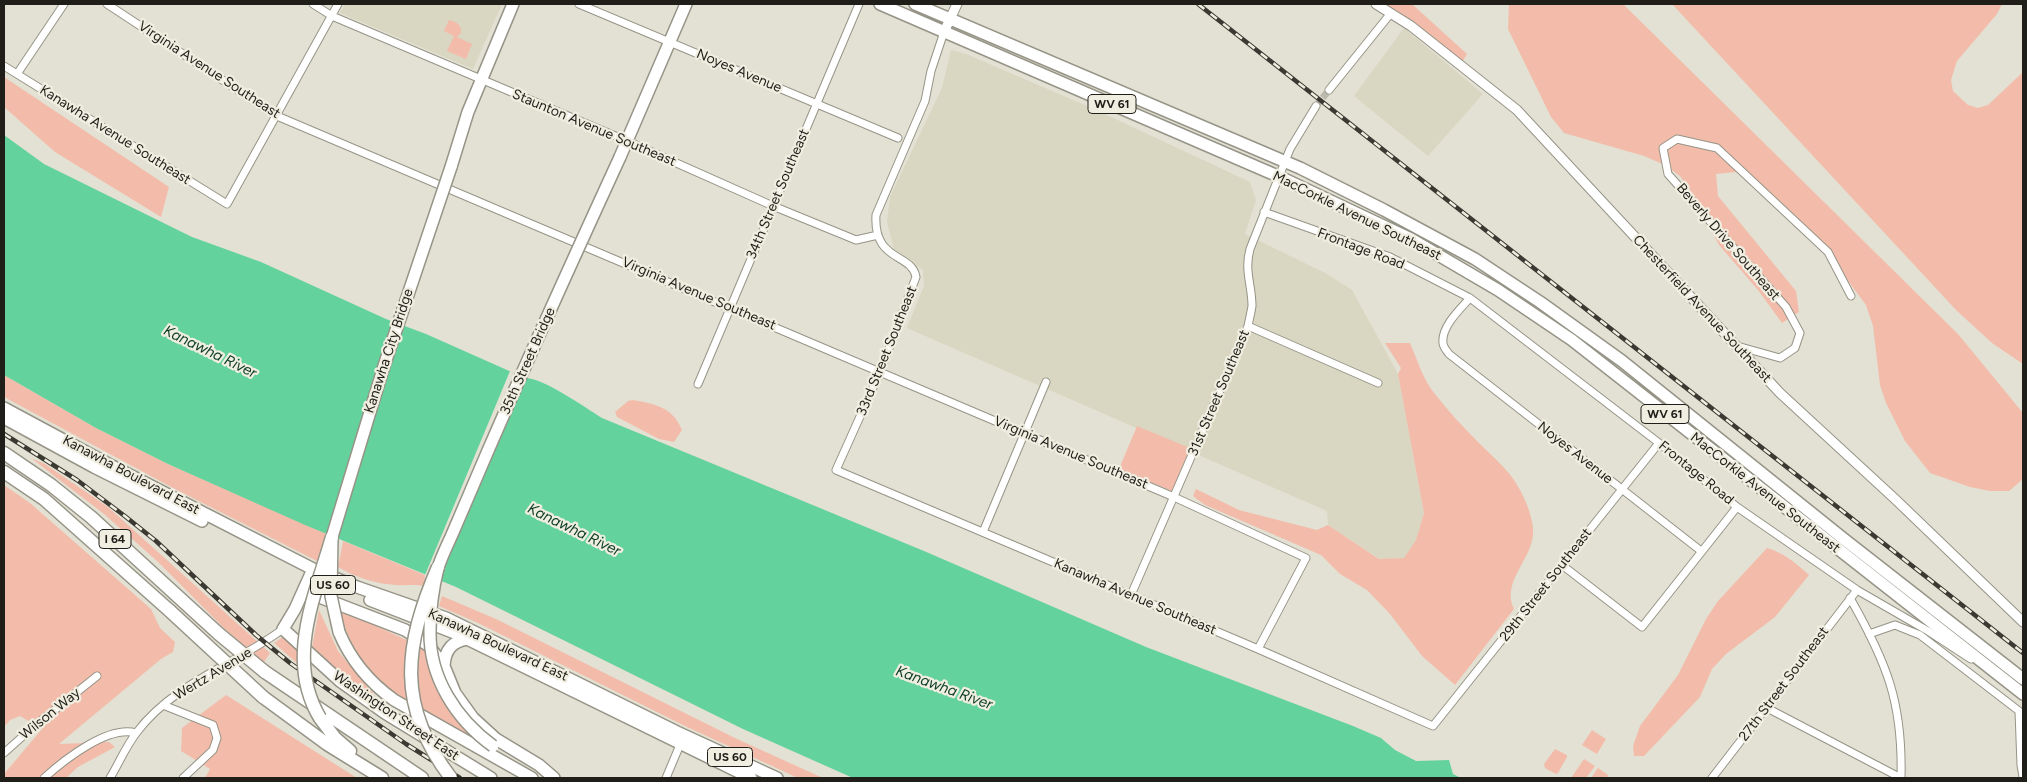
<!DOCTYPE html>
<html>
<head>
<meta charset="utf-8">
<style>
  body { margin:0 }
  #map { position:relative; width:2027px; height:782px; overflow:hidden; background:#e3e1d3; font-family:Figtree,sans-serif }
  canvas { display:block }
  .frame { position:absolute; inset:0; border:5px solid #1f1e19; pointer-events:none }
</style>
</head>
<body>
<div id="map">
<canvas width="2027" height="782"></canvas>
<div class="frame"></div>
</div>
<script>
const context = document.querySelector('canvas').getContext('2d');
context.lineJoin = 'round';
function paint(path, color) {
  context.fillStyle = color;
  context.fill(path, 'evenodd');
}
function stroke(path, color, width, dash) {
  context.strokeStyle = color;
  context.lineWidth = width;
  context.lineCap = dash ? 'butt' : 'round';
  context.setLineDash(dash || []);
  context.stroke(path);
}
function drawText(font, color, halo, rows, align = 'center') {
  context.font = font + ' Figtree,sans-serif';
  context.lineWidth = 4.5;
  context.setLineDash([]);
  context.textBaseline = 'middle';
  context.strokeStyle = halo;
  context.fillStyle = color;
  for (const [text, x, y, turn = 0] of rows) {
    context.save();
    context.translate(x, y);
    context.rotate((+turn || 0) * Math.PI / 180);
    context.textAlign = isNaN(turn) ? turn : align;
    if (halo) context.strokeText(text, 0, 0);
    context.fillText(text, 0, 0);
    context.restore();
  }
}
paint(new Path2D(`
  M345,4H502L473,69L340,13Z
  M1404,28L1483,94L1428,156L1354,96Z
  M951,50L966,54L1094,109L1250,182L1256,200L1245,234L1325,273L1352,290L1398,374L1424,513L1416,540L1404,558L1380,559L1328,525L1327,511L907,328L924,286L923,270L894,249L887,222L890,197L942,88Z`), '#d9d6c1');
paint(new Path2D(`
  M1386,4H1412L1467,54L1463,61Z
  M1509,4H1623L1958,334L2023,413V479L2009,491H1990L1970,487L1930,473L1905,441L1886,403L1880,385L1873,326L1866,305L1828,254L1752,184L1736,172L1716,174L1718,196L1796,291L1799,312L1782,323L1758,290L1719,245L1692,193L1680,176L1665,165L1644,156L1564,133L1551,117L1508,29Z
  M1672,4H2002L1997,14L1957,61L1951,80L1953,91L1968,105L1978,108L1988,105L2023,72V364L1992,343L1956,310Z
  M449,20C456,22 462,24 461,33L457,37L472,44L466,59L447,51L454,36L444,31Z
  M4,77L169,187L161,217L55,152L4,107Z
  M1385,343H1410C1418,361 1422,378 1435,394C1448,411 1463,427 1478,442C1500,464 1515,474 1527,505C1530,513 1534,525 1533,535C1531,560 1501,583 1514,609L1455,685L1422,656L1390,614L1367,590L1340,574L1321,555L1205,505L1193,496L1196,489L1239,510L1317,530L1328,525L1379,559L1404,558L1416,540L1424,513L1398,374L1401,368Z
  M4,375L96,428L168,464L327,534L321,563L173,488L4,397Z
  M633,400C655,404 673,407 682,430L674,442L659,439L617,417L615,412L628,401Z
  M1137,426L1190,448L1172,491L1119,469Z
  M31,458L45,464L108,507L270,653L264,662L226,630L157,561L104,514Z
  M4,485L30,503L151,609L160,628L175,642L173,652L161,659L59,744L109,742L115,747L78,767L66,778H4V774L42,729L20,716L10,720L4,727Z
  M343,541L425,575L424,586C414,584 406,586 396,585C376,584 355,577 338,567Z
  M1767,548C1784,553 1796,563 1809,575L1775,617L1726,654L1712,669L1700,697L1644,756H1634L1633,746L1640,726L1678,675L1706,619L1718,601Z
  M442,596L496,619L737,739L823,778H798L687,727L478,623L439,606Z
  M319,610L338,651L380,702L331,666L312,647Z
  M340,612L374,625L428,650L440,691L448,708L481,746C416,710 362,690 340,612Z
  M283,637L300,650L298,664L274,643Z
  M226,695L357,778H205L210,769L181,751L182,728Z
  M1592,730L1606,739L1597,754L1582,745Z
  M1555,749L1567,755V757L1558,773L1556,774L1545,768L1544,764Z
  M1584,759L1595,766L1586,778H1571Z
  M1598,768L1608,775L1607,778H1591Z`), '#f3bcaa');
paint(new Path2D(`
  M4,135L44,164L192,237L261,262L386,319L426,334L525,378C544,378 584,407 602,418L924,551L1146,647L1353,726L1381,738L1395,750L1416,761L1449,760L1453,774L1461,778H853L743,729L456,587L305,525L168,464L96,428L4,375Z`), '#64d29c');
paint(new Path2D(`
  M510,371L525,378L442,568L441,581L425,575Z`), '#e3e1d3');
stroke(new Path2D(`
  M1316,106L1329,90`), '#bcbaae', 7, [7, 3.5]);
const minor = new Path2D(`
  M107,4L277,116L1174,497L1306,558L1258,649
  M313,4L332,16L627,141L773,206L856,240L878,235
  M579,4L898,138
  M944,32L931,71L925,101L876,215C873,262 912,253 916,277L880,372L836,470L1258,649L1433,726L1659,443
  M4,66L227,204L338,4
  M17,74L64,4
  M1329,90L1391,13
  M1264,212L1390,257L1470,298L1659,443L1737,507L1857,590L1928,631L1971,659
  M1470,298C1460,309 1441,327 1443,343C1443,347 1447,351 1449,354L1701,551
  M1248,326L1378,383
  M1737,346L1780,358L1795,348L1800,333L1786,307L1668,174L1663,148L1677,139L1717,148L1828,252L1851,296
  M698,384L859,4
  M983,532L1046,382
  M1562,565L1642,627L1737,507
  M1131,595L1248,326C1249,320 1251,313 1252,306C1252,285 1244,271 1250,249L1290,149L1316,106
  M1850,598C1887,663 1903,703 1901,778
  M1869,634L1895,625L1920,635L2019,711L2021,765L2023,777
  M163,705L213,725L217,738L213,750L183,778
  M1767,708L1901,778
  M4,753L32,728L97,676
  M44,778C64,760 108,725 136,733
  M110,778C119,763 126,746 137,732C174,683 236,664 283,629
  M666,778L682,740
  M1712,778L1857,590`);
const tertiary = new Path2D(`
  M1376,4L1411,26L1517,110L1780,393L1895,499L2023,622
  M944,32L957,4`);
const primary = new Path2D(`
  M880,4L1280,177L1411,239L1498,290L1572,340L2023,694
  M915,4L1300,168L1384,210L1475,259L1540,302L1622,361L1845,540L2023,679
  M620,157L686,4
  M451,167L468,112L513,4
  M4,408L110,465L313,569L357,587L446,618L677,732L777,778
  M4,418L94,467L202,521
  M313,569L295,609L283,629L340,681L385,713L491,778
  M304,591L405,630L429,646L444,666L455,693L473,718L496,739L539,765L554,778
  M370,600L455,633L751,778
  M339,632C351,661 369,682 394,700L532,778
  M444,666C445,650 452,641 468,639`);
const motorway = new Path2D(`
  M4,453L51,485L91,517L219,634
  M4,472L44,499L170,611
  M265,672L422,778
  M263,697L327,744L382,778
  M320,718L335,738L350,751`);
stroke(minor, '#969487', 9);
stroke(tertiary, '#969487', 11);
stroke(primary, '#969487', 14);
stroke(motorway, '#969487', 15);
stroke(minor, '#fff', 7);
stroke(tertiary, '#fff', 9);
stroke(primary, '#fff', 11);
stroke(motorway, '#fff', 12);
const rail = new Path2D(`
  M1198,4L2023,653
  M4,434L77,480L126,517L156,541L256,635L290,663L406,744L460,778`);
stroke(rail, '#3a3932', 4.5);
stroke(rail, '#f0eee0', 2.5, [8]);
const primaryBridge = new Path2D(`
  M339,632L331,596L332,537L384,366L451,167
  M493,746C457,720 429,678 430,631C430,611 433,588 438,568C442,555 449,542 454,530C465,504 476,479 487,453C530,354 575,255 620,157`);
const motorwayBridge = new Path2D(`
  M438,567C404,646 396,706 451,778
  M170,611L263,697
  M219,634L265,672
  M320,718C285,660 315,596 332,537`);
stroke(primaryBridge, '#969487', 14, []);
stroke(motorwayBridge, '#969487', 15, []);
stroke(primaryBridge, '#fff', 11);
stroke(motorwayBridge, '#fff', 12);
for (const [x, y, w] of [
  [1112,104,48],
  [1665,414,48],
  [115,539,32],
  [333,585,45],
  [730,757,45]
]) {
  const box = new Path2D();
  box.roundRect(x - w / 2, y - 9.5, w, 19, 4);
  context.fillStyle = '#f0eee0';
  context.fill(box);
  stroke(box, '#1f1e19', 1);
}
drawText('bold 12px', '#1f1e19', null, [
  ["WV 61",1112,104],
  ["WV 61",1665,414],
  ["I 64",115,539],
  ["US 60",333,585],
  ["US 60",730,757]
]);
drawText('14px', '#1f1e19', '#f0eee0', [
  ["Virginia Avenue Southeast",209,70,33],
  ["Noyes Avenue",739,71,23],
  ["Staunton Avenue Southeast",594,128,23],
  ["Kanawha Avenue Southeast",115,135,32],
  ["34th Street Southeast",778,194,-67],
  ["MacCorkle Avenue Southeast",1357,216,26],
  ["Beverly Drive Southeast",1728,242,49],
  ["Frontage Road",1361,249,21],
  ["Virginia Avenue Southeast",699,294,23],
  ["Chesterfield Avenue Southeast",1702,309,47],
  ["Kanawha City Bridge",389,351,-72],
  ["33rd Street Southeast",887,351,-68],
  ["35th Street Bridge",528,361,-66],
  ["31st Street Southeast",1219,393,-67],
  ["Virginia Avenue Southeast",1071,453,23],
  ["Noyes Avenue",1575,453,38],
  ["Frontage Road",1696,473,39],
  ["Kanawha Boulevard East",131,475,28],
  ["MacCorkle Avenue Southeast",1765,493,38],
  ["29th Street Southeast",1546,585,-52],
  ["Kanawha Avenue Southeast",1135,597,23],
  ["Kanawha Boulevard East",498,645,25],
  ["Wertz Avenue",213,674,-31],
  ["27th Street Southeast",1784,684,-53],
  ["Wilson Way",50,714,-39],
  ["Washington Street East",396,716,34]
]);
drawText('italic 15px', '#0b3c26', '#f0eee0', [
  ["Kanawha River",210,352,26],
  ["Kanawha River",574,530,26],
  ["Kanawha River",944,688,20]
]);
</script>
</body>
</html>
